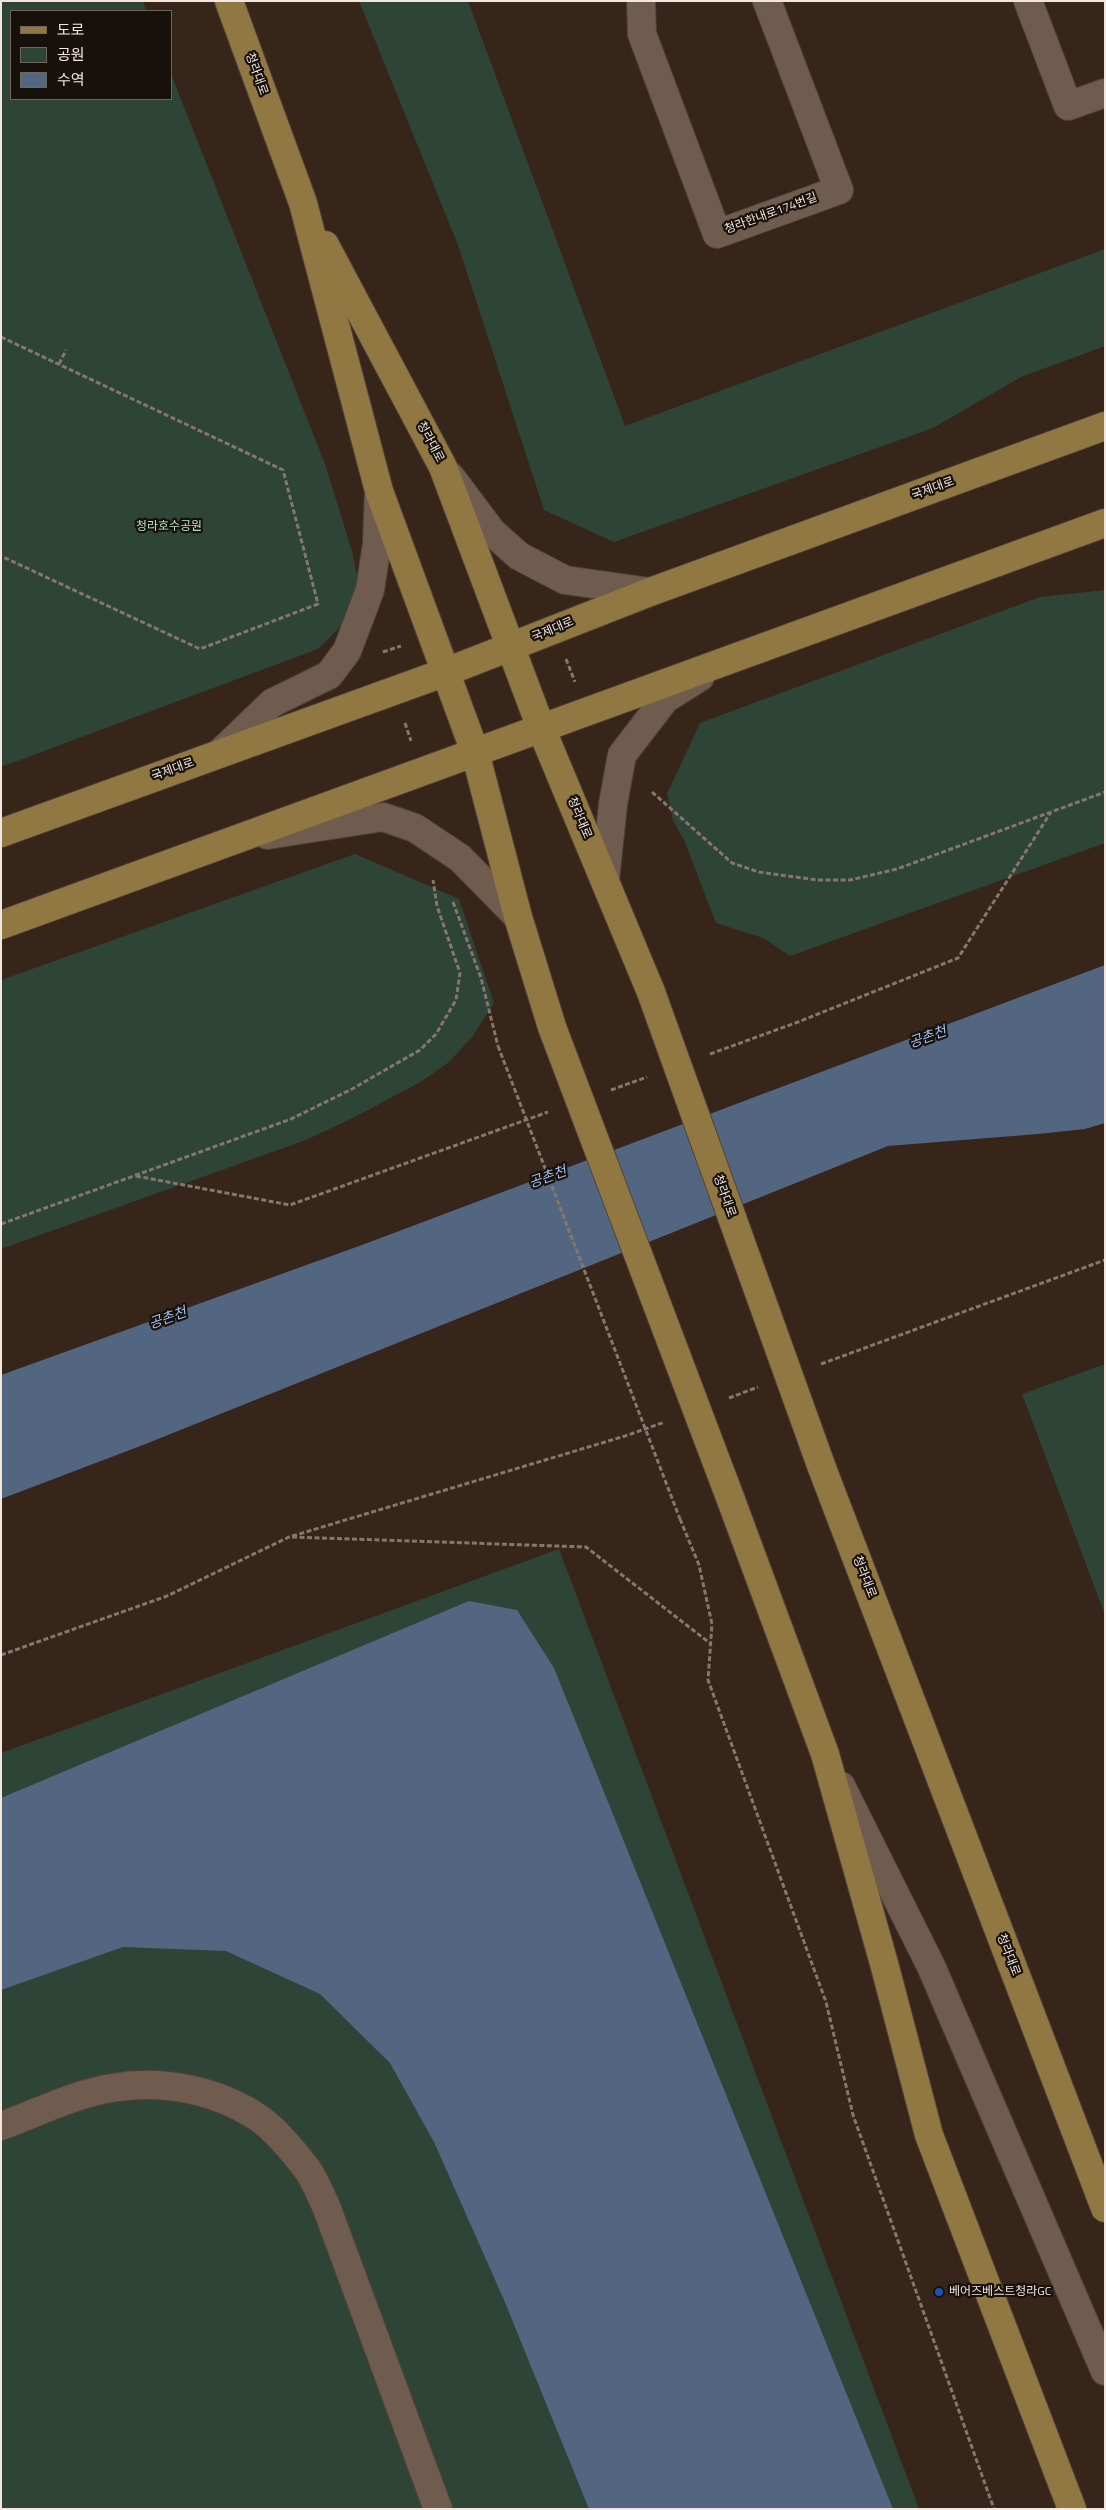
<!DOCTYPE html>
<html>
<head>
<meta charset="utf-8">
<style>
  body { margin:0 }
  #map { position:relative; width:1106px; height:2510px; overflow:hidden; background:#37251a; font-family:"Titillium Web","Noto Sans KR",sans-serif }
  canvas { display:block }
  .frame { position:absolute; inset:0; border:2px solid #f2e6df; pointer-events:none }
  .legend { position:absolute; left:10px; top:10px; width:162px; height:90px; box-sizing:border-box; background:#18100b; border:1px solid #6f6660; margin:0; padding:6px 9px; list-style:none; font-size:15px; color:#f2e6df }
  .legend li { display:flex; align-items:center; gap:10px; height:25px }
  .legend b { width:25px; border:1px solid #6f6660 }
</style>
</head>
<body>
<div id="map">
<canvas width="1106" height="2510"></canvas>
<div class="frame"></div>
<ul class="legend">
<li><b style="height:6px;background:#917742"></b>도로</li>
<li><b style="height:14px;background:#2e4436"></b>공원</li>
<li><b style="height:14px;background:#536681"></b>수역</li>
</ul>
</div>
<script>
const context = document.querySelector('canvas').getContext('2d');
context.lineJoin = 'round';
function paint(path, color) {
  context.fillStyle = color;
  context.fill(path, 'evenodd');
}
function stroke(path, color, width, dash) {
  context.strokeStyle = color;
  context.lineWidth = width;
  context.lineCap = dash ? 'butt' : 'round';
  context.setLineDash(dash || []);
  context.stroke(path);
}
function drawText(font, color, halo, rows, align = 'center') {
  context.font = font + ' "Titillium Web","Noto Sans KR",sans-serif';
  context.lineWidth = 4.5;
  context.setLineDash([]);
  context.textBaseline = 'middle';
  context.strokeStyle = halo;
  context.fillStyle = color;
  for (const [text, x, y, turn = 0] of rows) {
    context.save();
    context.translate(x, y);
    context.rotate((+turn || 0) * Math.PI / 180);
    context.textAlign = isNaN(turn) ? turn : align;
    if (halo) context.strokeText(text, 0, 0);
    context.fillText(text, 0, 0);
    context.restore();
  }
}
paint(new Path2D(`
  M1,1H143L146,11H11V99H171V74L325,464L352,551L359,585L343,624L318,649L1,767Z
  M359,1H468L625,426L1105,249V346L1021,377L933,428L614,542L544,510L458,245Z
  M1105,590V843L790,956L763,938L716,923L684,840L673,821L667,794L700,723L1040,597Z
  M355,854L459,899L494,1003L472,1037L449,1062L422,1081L355,1117L306,1140L1,1249V980Z
  M1105,1364V1615L1022,1394Z
  M559,1549L919,2509H1V1753Z`), '#2e4436');
paint(new Path2D(`
  M1105,965V1123L1085,1129L1038,1134L888,1146L143,1445L1,1499V1375L362,1245Z
  M469,1601L517,1610L554,1668L893,2509H589L504,2300L434,2142L390,2063L320,1994L226,1951L123,1947L1,1990V1798Z`), '#536681');
const minor = new Path2D(`
  M641,1L642,34L717,234L839,190L767,1
  M1028,1L1068,106L1105,93
  M450,476L492,532L519,556L565,580L650,592
  M220,753L272,703L329,675L347,651L370,590L377,544L379,491
  M267,835L383,817L415,828L460,858L518,917
  M605,880L613,804L622,755L665,699L700,677
  M841,1786L931,1966L1105,2371
  M1,2126C37,2113 74,2094 112,2088C162,2079 218,2090 260,2119C278,2132 294,2152 307,2169C315,2180 320,2194 326,2206L438,2509`);
const major = new Path2D(`
  M229,1L303,203L379,491L475,752L518,917L552,1027
  M325,245L443,467L541,728L651,992
  M1,833L446,672L650,592L1105,426
  M1,925L1105,523
  M822,1468L1105,2208
  M731,1500L825,1754L885,1967L929,2135L1072,2509`);
stroke(minor, '#514239', 30);
stroke(major, '#514239', 30);
stroke(new Path2D(`
  M1,337L283,470L318,604L200,649L1,556
  M59,364L66,350
  M383,652L401,646
  M566,659L575,682
  M405,723L411,741
  M652,792L732,863L759,872L817,880H850L897,869L1105,792
  M453,902L481,978L498,1046
  M710,1054L798,1022L958,958L1051,812
  M611,1090L647,1077
  M136,1176L290,1205L548,1112
  M1,1224L291,1119L352,1089L420,1050L436,1034L456,1000L460,973L437,906L433,880
  M821,1364L1105,1260
  M729,1398L758,1387
  M680,1519L699,1565L712,1624L708,1680L826,2002L853,2115L994,2509
  M292,1537L586,1547L711,1644
  M1,1655L167,1596L289,1537L625,1436L665,1422`), '#86766d', 3, [5, 2.5]);
stroke(minor, '#705c4f', 28);
stroke(major, '#917742', 28);
const majorBridge = new Path2D(`
  M651,992L822,1468
  M552,1027L731,1500`);
stroke(majorBridge, '#514239', 30, []);
stroke(new Path2D(`
  M498,1046L680,1519`), '#86766d', 3, [5, 2.5]);
stroke(majorBridge, '#917742', 28);
for (const [x, y, r, color] of [
  [939,2292,5,"#1a4fb4"]
]) {
  const dot = new Path2D();
  dot.arc(x, y, r, 0, 2 * Math.PI);
  context.fillStyle = color;
  context.fill(dot);
  stroke(dot, '#18100b', 2);
}
drawText('12px', '#f2e6df', '#18100b', [
  ["청라대로",256,74,70],
  ["청라한내로174번길",771,214,-20],
  ["청라대로",430,442,62],
  ["국제대로",933,489,-20],
  ["국제대로",553,630,-23],
  ["국제대로",173,770,-20],
  ["청라대로",579,818,67],
  ["청라대로",724,1196,70],
  ["청라대로",864,1577,69],
  ["청라대로",1008,1955,69]
]);
drawText('12px', '#abe6c1', '#18100b', [
  ["청라호수공원",169,527]
]);
drawText('12px', '#f2e6df', '#18100b', [
  ["베어즈베스트청라GC",949,2292]
], 'left');
drawText('italic 14px', '#9fc1f2', '#18100b', [
  ["공촌천",928,1038,-20],
  ["공촌천",548,1178,-20],
  ["공촌천",168,1319,-20]
]);
</script>
</body>
</html>
